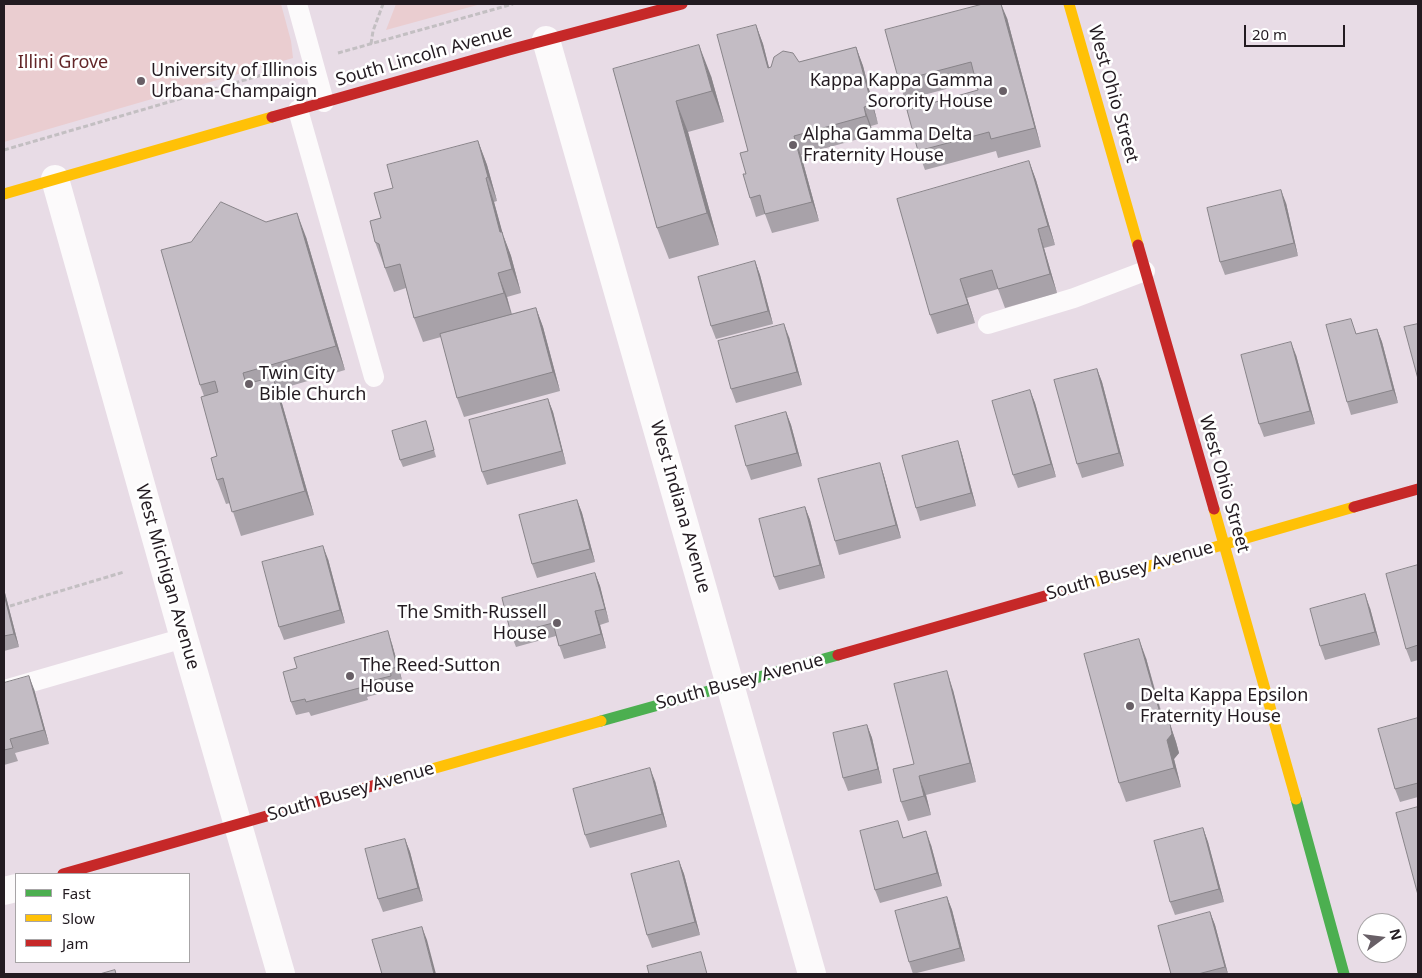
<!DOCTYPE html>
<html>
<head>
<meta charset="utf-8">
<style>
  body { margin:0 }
  #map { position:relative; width:1422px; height:978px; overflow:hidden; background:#e8dce6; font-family:"Noto Sans",sans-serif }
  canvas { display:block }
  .frame { position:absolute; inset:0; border:5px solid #231b21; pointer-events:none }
  .legend { position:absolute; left:15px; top:873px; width:175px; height:90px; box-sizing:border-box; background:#fff; border:1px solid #a7a4a6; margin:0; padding:6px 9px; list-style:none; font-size:15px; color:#231b21 }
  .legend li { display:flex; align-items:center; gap:10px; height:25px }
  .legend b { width:25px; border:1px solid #a7a4a6 }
  .north { position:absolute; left:1357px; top:913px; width:50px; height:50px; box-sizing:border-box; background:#fff; border:1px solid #a7a4a6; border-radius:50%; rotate:75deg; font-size:14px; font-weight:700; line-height:20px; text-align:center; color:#231b21 }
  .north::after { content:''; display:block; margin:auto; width:18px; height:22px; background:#685f66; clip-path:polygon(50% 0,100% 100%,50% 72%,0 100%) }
  .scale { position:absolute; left:1244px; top:25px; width:101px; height:22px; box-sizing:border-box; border:2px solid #231b21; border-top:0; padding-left:6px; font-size:15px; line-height:18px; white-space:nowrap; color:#231b21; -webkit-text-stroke:4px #fff; paint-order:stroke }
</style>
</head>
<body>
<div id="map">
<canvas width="1422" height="978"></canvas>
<div class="frame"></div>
<ul class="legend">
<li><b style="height:6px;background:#4caf50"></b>Fast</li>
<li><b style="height:6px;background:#ffc107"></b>Slow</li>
<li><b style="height:6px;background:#c62828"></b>Jam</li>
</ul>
<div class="north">N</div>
<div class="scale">20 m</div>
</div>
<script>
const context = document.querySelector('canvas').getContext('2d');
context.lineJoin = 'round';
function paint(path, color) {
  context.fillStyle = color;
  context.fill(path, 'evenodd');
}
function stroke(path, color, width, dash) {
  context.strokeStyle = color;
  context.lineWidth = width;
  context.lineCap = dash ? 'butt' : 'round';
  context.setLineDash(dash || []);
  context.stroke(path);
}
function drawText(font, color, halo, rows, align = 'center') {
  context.font = font + ' "Noto Sans",sans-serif';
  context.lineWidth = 5;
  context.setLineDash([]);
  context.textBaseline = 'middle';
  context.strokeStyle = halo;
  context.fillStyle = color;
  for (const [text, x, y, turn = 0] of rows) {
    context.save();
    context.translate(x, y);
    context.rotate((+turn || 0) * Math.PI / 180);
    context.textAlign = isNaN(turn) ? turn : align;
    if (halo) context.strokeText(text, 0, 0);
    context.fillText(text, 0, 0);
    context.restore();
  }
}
paint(new Path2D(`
  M4,4H281L291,41L293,58L4,142Z
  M396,4H481L386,30Z`), '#eacdd0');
stroke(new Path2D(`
  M371,44L373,31L383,4
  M338,53L513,4
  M4,150L286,68
  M10,606L124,572`), '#c3bfc2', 3, [5, 2.5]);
stroke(new Path2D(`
  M297,4L324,102
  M298,110L374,377
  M988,324L1074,298L1145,271
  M4,690L184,638`), '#fcfafb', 20);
stroke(new Path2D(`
  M546,40C634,352 725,662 812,974
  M55,179L184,638L281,974
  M4,891L16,888`), '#fcfafb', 28);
stroke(new Path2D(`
  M601,721L838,655
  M1296,799L1344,974`), '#4caf50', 11);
stroke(new Path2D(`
  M1069,4L1138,245
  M4,194L272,117
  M1214,509L1296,799
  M1087,584L1354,507
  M386,782L601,721`), '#ffc107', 11);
stroke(new Path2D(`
  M272,117L509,50L682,4
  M1138,245L1214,509
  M1354,507L1418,489
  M838,655L1087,584
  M63,874L386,782`), '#c62828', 11);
paint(new Path2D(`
  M1007,18L1041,147L998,158L996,151L925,170L918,151L978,90L976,81L905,100L899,81Z
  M756,25L763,44L769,68L799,62L856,47L863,66L878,124L871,126L873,135L801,155L819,221L772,233L765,214L756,217L750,198L746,174Z
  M613,69L711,76L724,122L688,132L719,245L669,259L657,228Z
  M478,141L487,165L497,201L494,202L502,232L511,256L521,293L507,297L512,314L536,308L543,327L560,391L464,417L457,398L441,337L423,342L414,318L406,288L394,292L375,242L381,218L393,188Z
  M1029,161L1036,180L1055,245L1044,248L1057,293L1005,308L998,289L967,298L975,323L937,334L930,315Z
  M1286,203L1298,256L1225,275L1220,262Z
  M266,222L306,237L345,370L277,390L281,400L314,515L241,536L230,503L226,504L217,480V456L204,396L200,385Z
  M755,261L760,275L773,324L716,339L711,326Z
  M1377,329L1382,342L1398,403L1351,415L1347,402L1357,334Z
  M789,337L802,385L736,403L731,389Z
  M1296,355L1315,424L1264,437L1259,424Z
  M1097,369L1102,382L1124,466L1082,478L1077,464Z
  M1030,390L1035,403L1056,477L1018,488L1013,475Z
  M548,399L553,412L566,464L487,485L482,472Z
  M786,412L791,425L802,466L751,480L746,466Z
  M426,421L436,457L403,467L400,460Z
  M958,441L962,454L976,506L920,521L916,508Z
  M880,463L884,476L901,538L839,555L835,541Z
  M577,500L582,513L595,562L537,578L532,564Z
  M805,507L810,520L825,578L779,590L774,577Z
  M328,559L345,623L284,640L279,627Z
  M1418,565V660L1411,662L1406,649Z
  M595,573L600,586L609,622L600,625L606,648L564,659L556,636L516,647L511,634Z
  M4,589L19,647L4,651Z
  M1370,608L1380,645L1325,660L1320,646Z
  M392,644L402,680L394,682L396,689L367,697L368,700L311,716L309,712L296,715L291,702Z
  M1146,658L1164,721L1170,724L1176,742L1179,753L1174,759L1181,787L1126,802L1119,783Z
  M4,683L34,689L49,744L15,753L18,761L4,765Z
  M953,690L976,782L926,795L931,815L908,821L901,802L914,764Z
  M1418,718V797L1400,802L1395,789Z
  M867,725L872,738L882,783L848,791L843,778Z
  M655,781L667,827L590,848L585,835Z
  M1203,828L1208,842L1224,902L1175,915L1170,902Z
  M904,837L931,845L942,886L880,903L875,890Z
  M405,839L410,852L423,901L383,912L378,899Z
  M679,861L684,874L700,935L652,948L647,935Z
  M947,897L952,910L965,961L913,974L909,962Z
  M1210,912L1215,925L1228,974H1171Z`), '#a8a2a9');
paint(new Path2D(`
  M1001,4L1007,18L1041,147L1035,128Z
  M756,25L763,44L774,87L768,68Z
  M699,45L711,76L724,122L712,91Z
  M856,47L863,66L878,124L872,105Z
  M676,101L688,132L719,245L707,213Z
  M864,107L871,126L873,135L866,116Z
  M794,136L801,155L819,221L812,202Z
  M478,141L487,165L497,201L488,177Z
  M1029,161L1036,180L1055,245L1048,226Z
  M486,178L494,202L509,256L500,232Z
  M1281,190L1286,203L1298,256L1294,243Z
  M297,213L306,237L345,370L336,346Z
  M1038,229L1044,248L1057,293L1050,274Z
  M502,232L511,256L521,293L512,269Z
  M755,261L760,275L773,324L768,311Z
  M498,273L507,297L512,317L504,293Z
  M960,279L967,298L975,323L968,304Z
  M536,308L543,327L560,391L553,372Z
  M784,324L789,337L802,385L797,372Z
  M1377,329L1382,342L1398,403L1393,390Z
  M1291,342L1296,355L1315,424L1310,411Z
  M1097,369L1102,382L1124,466L1119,453Z
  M273,377L281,400L314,515L305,491Z
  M1030,390L1035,403L1056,477L1051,464Z
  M548,399L553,412L566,464L562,451Z
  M786,412L791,425L802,466L797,453Z
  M958,441L962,454L976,506L971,493Z
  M880,463L884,476L901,538L896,525Z
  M577,500L582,513L595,562L590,549Z
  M805,507L810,520L825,578L820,565Z
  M323,546L328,559L345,623L340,610Z
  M595,573L600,586L609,622L605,609Z
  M4,589L19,647L14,634L4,594Z
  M1365,594L1370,608L1380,645L1375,632Z
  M595,611L600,625L606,648L601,634Z
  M388,631L392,644L402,680L397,667Z
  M1139,639L1146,658L1168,739L1170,724L1176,742L1179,753L1174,759L1181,787L1174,768Z
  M947,671L953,690L976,782L970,763Z
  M29,676L34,689L49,744L44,730Z
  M867,725L872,738L882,783L878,769Z
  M650,768L655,781L667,827L662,814Z
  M919,776L926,795L931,815L924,796Z
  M1203,828L1208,842L1224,902L1219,889Z
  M926,831L931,845L942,886L937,873Z
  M405,839L410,852L423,901L418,888Z
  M679,861L684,874L700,935L695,922Z
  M947,897L952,910L965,961L960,948Z
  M1210,912L1215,925L1228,974L1225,967Z
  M422,927L427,940L436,974H434Z`), '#888489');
const building = new Path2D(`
  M983,4H1001L1035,128L991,139L989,132L918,151L907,110L978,90L971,62L899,81L885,30Z
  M756,25L768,68L771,67L774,57L783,51L793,53L799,62L856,47L872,105L864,107L866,116L794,136L812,202L765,214L760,195L750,198L743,174H746L740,153L748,151L717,35Z
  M699,45L712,91L676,101L707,213L657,228L613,69Z
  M478,141L488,177L486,178L500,232H502L512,269L498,273L504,293L414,318L400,264L385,268L379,244L375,242L370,221L381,218L374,193L393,188L387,165Z
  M1029,161L1048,226L1038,229L1050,274L998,289L992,270L960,279L968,304L930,315L897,199Z
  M1281,190L1294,243L1220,262L1207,208Z
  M221,202L266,222L297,213L336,346L243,373L246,384L273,377L305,491L232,512L223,478L217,480L211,458L217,456L201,397L218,392L215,381L200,385L161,250L191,242Z
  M755,261L768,311L711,326L698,277Z
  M536,308L553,372L457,398L440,334Z
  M1351,319L1356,334L1377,329L1393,390L1347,402L1326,325Z
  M784,324L797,372L731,389L718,341Z
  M1418,324V379L1404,327Z
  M1291,342L1310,411L1259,424L1241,355Z
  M1097,369L1119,453L1077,464L1054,380Z
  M1030,390L1051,464L1013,475L992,401Z
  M548,399L562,451L482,472L469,420Z
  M786,412L797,453L746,466L735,426Z
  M426,421L434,450L400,460L392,431Z
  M958,441L971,493L916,508L902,456Z
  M880,463L896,525L835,541L818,479Z
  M577,500L590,549L532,564L519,515Z
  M805,507L820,565L774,577L759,519Z
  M323,546L340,610L279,627L262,562Z
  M1418,565V645L1406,649L1386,574Z
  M595,573L605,609L595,611L601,634L559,646L553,623L511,634L502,598Z
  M4,594L14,634L4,636Z
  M1365,594L1375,632L1320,646L1310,609Z
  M388,631L397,667L390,669L391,676L362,683L363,687L306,702L305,699L291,702L283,672L297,668L294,658Z
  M1139,639L1162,720L1170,724L1172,734L1167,740L1174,768L1119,783L1084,654Z
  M947,671L970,763L919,776L924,796L901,802L893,769L914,764L894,684Z
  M29,676L44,730L10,739L13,748L4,750V683Z
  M1418,718V783L1395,789L1378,729Z
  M867,725L878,769L843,778L833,733Z
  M650,768L662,814L585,835L573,789Z
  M1418,807V895L1396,813Z
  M898,821L903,838L926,831L937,873L875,890L860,831Z
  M1203,828L1219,889L1170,902L1154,841Z
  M405,839L418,888L378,899L365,849Z
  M679,861L695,922L647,935L631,874Z
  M947,897L960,948L909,962L895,911Z
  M1210,912L1225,967L1198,974H1171L1158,926Z
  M422,927L434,974H382L372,940Z
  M701,952L707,974H649L647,966Z
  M115,970L116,974H100Z`);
paint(building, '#c3bcc4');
stroke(building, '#888489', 1);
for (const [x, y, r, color] of [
  [141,81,5,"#685f66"],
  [1003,91,5,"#685f66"],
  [793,145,5,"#685f66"],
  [249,384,5,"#685f66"],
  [557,623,5,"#685f66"],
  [350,676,5,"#685f66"],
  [1130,706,5,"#685f66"]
]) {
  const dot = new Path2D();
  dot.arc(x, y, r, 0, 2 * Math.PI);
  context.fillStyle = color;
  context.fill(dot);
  stroke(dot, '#fff', 2);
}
drawText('18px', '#231b21', '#fff', [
  ["South Lincoln Avenue",424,56,-16],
  ["West Ohio Street",1113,94,74],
  ["West Ohio Street",1224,484,74],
  ["West Indiana Avenue",680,507,74],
  ["South Busey Avenue",1130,571,-16],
  ["West Michigan Avenue",167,577,74],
  ["South Busey Avenue",740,682,-15],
  ["South Busey Avenue",351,792,-16]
]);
drawText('18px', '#632628', '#fff', [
  ["Illini Grove",63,63]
]);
drawText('18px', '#231b21', '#fff', [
  ["University of Illinois",151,71],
  ["Urbana-Champaign",151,92],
  ["Kappa Kappa Gamma",993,81,"right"],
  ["Sorority House",993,102,"right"],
  ["Alpha Gamma Delta",803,135],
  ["Fraternity House",803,156],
  ["Twin City",259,374],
  ["Bible Church",259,395],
  ["The Smith-Russell",547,613,"right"],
  ["House",547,634,"right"],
  ["The Reed-Sutton",360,666],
  ["House",360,687],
  ["Delta Kappa Epsilon",1140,696],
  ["Fraternity House",1140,717]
], 'left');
</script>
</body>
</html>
